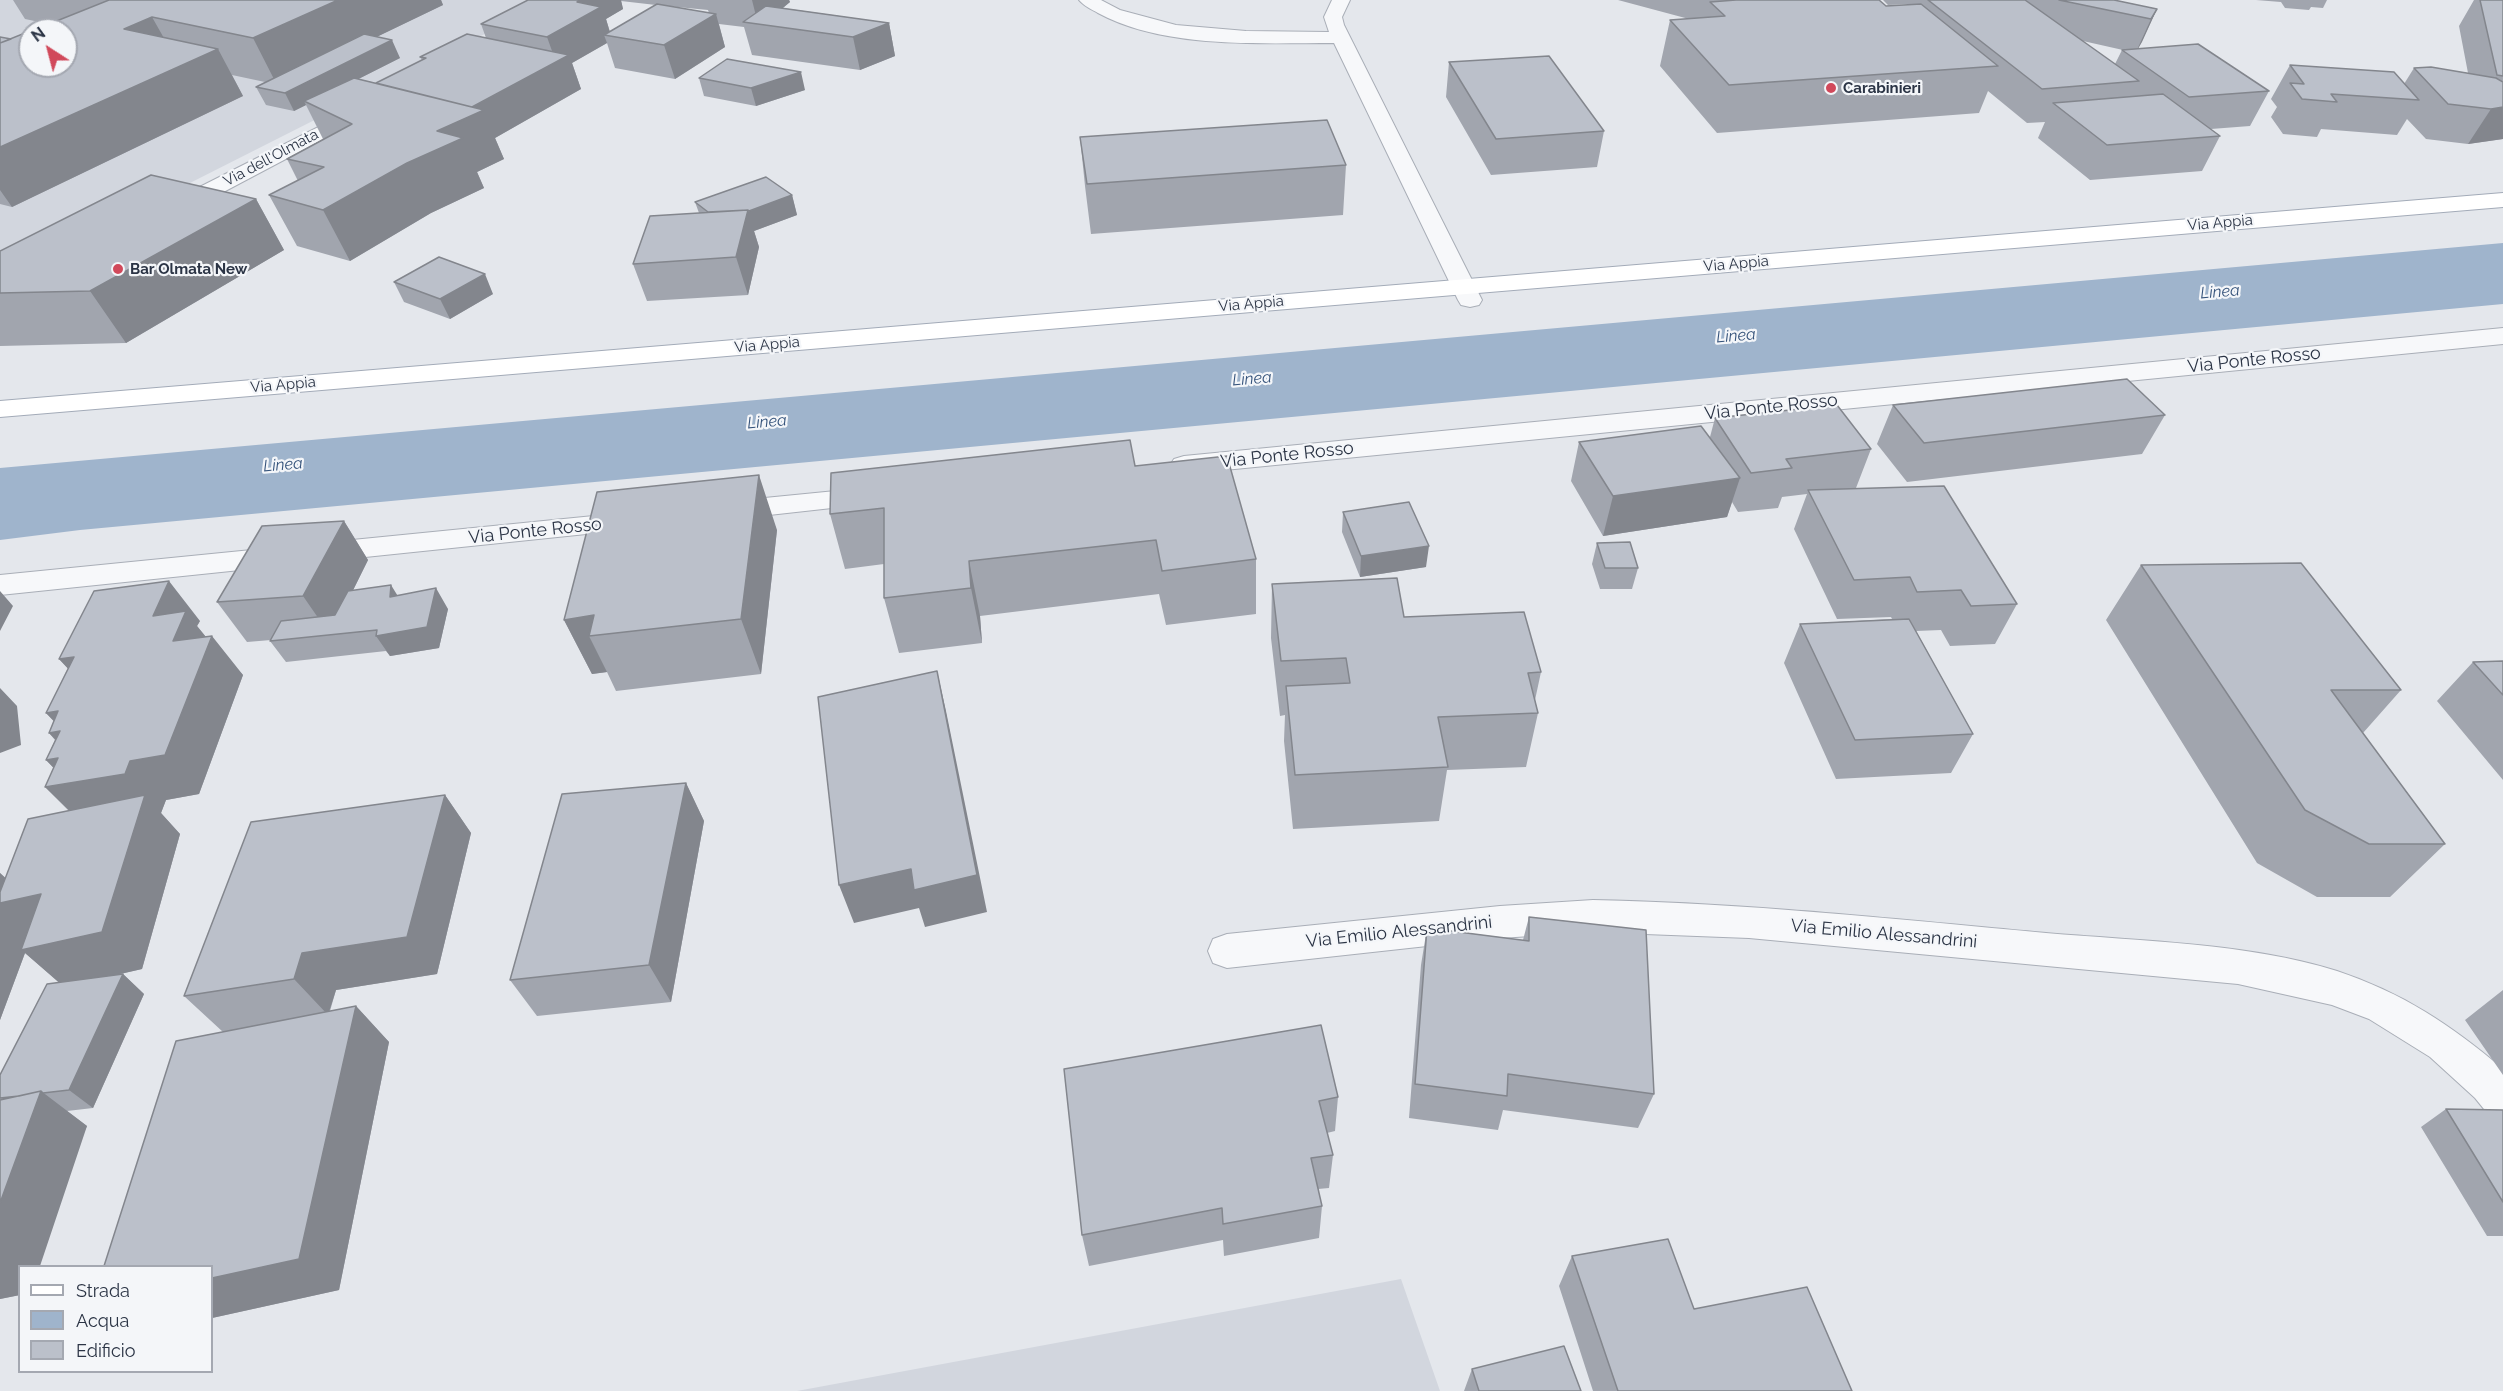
<!DOCTYPE html>
<html>
<head>
<meta charset="utf-8">
<style>
  body { margin:0 }
  #map { position:relative; width:2503px; height:1391px; overflow:hidden; background:#e4e7ec; font-family:Raleway,sans-serif }
  canvas { display:block }
  .legend { position:absolute; left:18px; top:1265px; width:195px; height:108px; box-sizing:border-box; background:#f4f6f9; border:2px solid #a4a8b1; margin:0; padding:8px 10px; list-style:none; font-size:18px; color:#2b3445 }
  .legend li { display:flex; align-items:center; gap:12px; height:30px }
  .legend b { width:30px; border:2px solid #a4a8b1 }
  .north { position:absolute; left:18px; top:18px; width:60px; height:60px; box-sizing:border-box; background:#f4f6f9; border:2px solid #a4a8b1; border-radius:50%; rotate:324deg; font-size:16px; font-weight:700; line-height:24px; text-align:center; color:#2b3445 }
  .north::after { content:''; display:block; margin:auto; width:21px; height:27px; background:#d1495b; clip-path:polygon(50% 0,100% 100%,50% 72%,0 100%) }
</style>
</head>
<body>
<div id="map">
<canvas width="2503" height="1391"></canvas>
<ul class="legend">
<li><b style="height:8px;background:#fff"></b>Strada</li>
<li><b style="height:16px;background:#9fb4cc"></b>Acqua</li>
<li><b style="height:16px;background:#bbc0ca"></b>Edificio</li>
</ul>
<div class="north">N</div>
</div>
<script>
const context = document.querySelector('canvas').getContext('2d');
context.lineJoin = 'round';
function paint(path, color) {
  context.fillStyle = color;
  context.fill(path, 'evenodd');
}
function stroke(path, color, width, dash) {
  context.strokeStyle = color;
  context.lineWidth = width;
  context.lineCap = dash ? 'butt' : 'round';
  context.setLineDash(dash || []);
  context.stroke(path);
}
function drawText(font, color, halo, rows, align = 'center') {
  context.font = font + ' Raleway,sans-serif';
  context.lineWidth = 4.5;
  context.setLineDash([]);
  context.textBaseline = 'middle';
  context.strokeStyle = halo;
  context.fillStyle = color;
  for (const [text, x, y, turn = 0] of rows) {
    context.save();
    context.translate(x, y);
    context.rotate((+turn || 0) * Math.PI / 180);
    context.textAlign = isNaN(turn) ? turn : align;
    if (halo) context.strokeText(text, 0, 0);
    context.fillText(text, 0, 0);
    context.restore();
  }
}
paint(new Path2D(`
  M0,0H552L0,279ZM30,30H66V66H30Z
  M1401,1279L1440,1391H797Z`), '#d2d6de');
paint(new Path2D(`
  M2503,243V304L80,530L0,540V468Z`), '#9fb4cc');
const minor = new Path2D(`
  M1079,0H1101L1120,10L1176,25L1246,31L1329,32L1324,17L1332,0H1350L1342,17L1344,25L1482,300L1479,305L1470,307L1461,305L1458,300L1334,43C1261,43 1164,49 1098,13C1091,9 1084,6 1079,0Z
  M360,106L367,108L370,112L367,116L180,215H164L161,210L164,205Z
  M2503,328V344L1184,474L1174,471L1170,465L1174,459L1184,456Z
  M876,487L886,490L890,496L886,502L724,520L714,518L710,511L714,504L724,502Z
  M634,512L644,514L649,521L644,528L0,595V575Z
  M1593,900C1745,903 1895,919 2046,933C2139,941 2249,943 2337,971C2403,993 2451,1025 2503,1069V1120L2488,1114L2475,1098L2430,1057L2369,1019L2332,1005L2238,984L1749,938L1593,932L1500,938L1227,968L1213,963L1208,951L1213,939L1227,934L1500,906Z`);
const major = new Path2D(`
  M2503,193V207L0,417V401Z`);
stroke(minor, '#a9aeb7', 2);
stroke(major, '#a3abb8', 2);
paint(minor, '#f7f8fa');
paint(major, '#fff');
paint(new Path2D(`
  M13,0H441L443,5L376,37L400,58L358,79L376,83L422,60L420,57L486,38L481,24L528,0H789L790,2L783,8L889,23L895,56L860,70L752,55L744,27L719,24L725,47L675,79L615,68L607,43L572,63L581,89L495,138L504,159L477,172L484,188L431,213L350,261L297,246L269,195L298,181L287,159L323,139L306,105L294,111L266,105L256,87L265,82L232,75L243,96L12,207L0,204V37L11,39L49,24L25,19ZM621,1L656,5L610,32L606,19L623,9ZM667,6L708,10L709,13Z
  M1618,0H1879L1886,6L1907,5L1908,4L1888,5L1883,0H2114L2157,9L2138,49L2269,91L2250,126L2211,129L2220,136L2202,171L2090,180L2038,138L2045,122L2027,123L1988,91L1979,113L1717,133L1660,66L1670,20L1689,19ZM2083,41L2123,50H2122L2115,64Z
  M2256,0H2327L2323,8L2311,7L2309,10L2285,8L2281,2Z
  M2474,0H2503V139L2468,144L2426,139L2407,119L2397,135L2321,129L2317,137L2283,134L2271,117L2277,107L2271,99L2290,65L2404,84L2414,68L2468,73L2459,26Z
  M1449,62L1604,131L1597,167L1491,175L1446,97Z
  M699,78L805,90L756,106L704,96Z
  M1080,137L1346,165L1343,215L1091,234L1085,186Z
  M792,195L797,215L754,231L759,247L748,295L647,301L633,264L699,213L695,202Z
  M256,199L284,250L126,343L0,346V251Z
  M394,282L493,294L450,319L404,302Z
  M1893,405L2165,415L2142,454L1907,482L1877,444Z
  M1715,418L1871,449L1856,488L2017,604L1995,644L1950,646L1941,630L1916,631L1973,734L1951,773L1836,779L1784,663L1800,624L1892,619L1891,617L1837,619L1794,529L1807,494L1782,497L1778,508L1738,512L1732,502L1727,517L1603,536L1571,481L1579,442L1710,437Z
  M1135,466L1256,559V614L1166,625L1159,594L980,616L982,643L899,653L884,598V564L845,569L830,514Z
  M1343,512L1426,567L1360,577L1342,532Z
  M344,521L368,560L353,590L397,595L448,609L439,648L390,656L386,651L286,662L270,641L271,640L247,642L217,602Z
  M777,530L761,674L616,691L607,672L592,674L564,620Z
  M1597,543L1638,568L1632,589H1600L1592,564Z
  M2141,565L2401,690L2363,733L2445,844L2390,897H2317L2257,863L2106,620Z
  M1272,584L1404,617L1541,672L1535,700L1538,713L1526,767L1447,770L1439,821L1293,829L1284,741L1285,715L1280,716L1271,638Z
  M200,621L197,626L206,637L243,675L199,794L166,800L161,813L180,834L142,969L115,975L123,974L144,994L93,1108L67,1111L87,1126L20,1266V1295L0,1299V1075L59,982L25,953L0,1020V873L5,878L69,811L45,787L54,768L46,760L55,740L49,733L54,721L46,713L68,668L59,659Z
  M2503,661V780L2437,701L2473,662Z
  M686,783L704,821L671,1002L537,1016L510,980Z
  M445,795L471,833L437,974L336,990L330,1011L356,1006L389,1042L339,1290L212,1318V1266L223,1032L184,996Z
  M1529,917L1654,1094L1638,1128L1503,1110L1498,1130L1409,1118L1421,965L1427,928L1523,940Z
  M2503,990V1075L2465,1020Z
  M1064,1069L1338,1097L1335,1131L1327,1133L1333,1155L1329,1188L1318,1189L1322,1206L1319,1238L1224,1256L1223,1240L1089,1266L1082,1235Z
  M2446,1109L2503,1110V1236H2487L2421,1127Z
  M1572,1256L1694,1309L1852,1391H1593L1559,1286Z
  M1472,1369L1581,1391H1464Z`), '#a1a5ae');
paint(new Path2D(`
  M338,0H441L443,5L277,85L253,38Z
  M581,0H621L623,9L606,19L611,36L604,35L607,43L572,63L581,89L495,138L504,159L477,172L484,188L431,213L350,261L323,210L471,108L556,62L547,37L577,2Z
  M752,0H789L790,2L763,24H758Z
  M2157,9L2142,42L2136,52L2151,19Z
  M716,14L725,47L675,79L664,45Z
  M152,17L178,63L124,29Z
  M889,23L895,56L860,70L853,37Z
  M392,40L400,58L309,104L304,101L306,105L294,111L285,93Z
  M218,49L243,96L12,207L0,190V147Z
  M801,72L805,90L756,106L751,88Z
  M2503,107V139L2468,144L2491,109Z
  M792,195L797,215L754,231L759,247L748,295L736,257L721,222Z
  M256,199L284,250L126,343L90,291Z
  M485,274L493,294L450,319L440,299Z
  M759,475L777,530L761,674L741,619Z
  M1740,478L1727,517L1603,536L1613,496Z
  M344,521L368,560L331,635H330L303,596Z
  M1429,546L1426,567L1360,577L1361,556Z
  M969,561L980,616L982,643L971,588Z
  M169,581L200,621L197,626L210,642L212,636L243,675L199,794L166,800L161,813L180,834L142,969L64,987L25,953L0,1020V873L27,897L84,825L45,787L68,783L46,760L153,616Z
  M391,585L404,606L390,597Z
  M436,588L448,609L439,648L390,656L376,636Z
  M0,591L13,606L0,631Z
  M594,615L589,636L607,672L592,674L564,620Z
  M74,657L95,698L59,659Z
  M937,671L946,711L987,912L925,927L919,908L854,923L839,885Z
  M0,688L17,706L21,745L0,753Z
  M58,711L83,752L46,713Z
  M60,731L86,772L49,733Z
  M686,783L704,821L671,1002L649,965Z
  M445,795L471,833L437,974L336,990L328,1015L294,979L302,953Z
  M123,974L144,994L93,1108L69,1090Z
  M356,1006L389,1042L339,1290L212,1318V1278Z
  M41,1091L87,1126L40,1266H20V1295L0,1299V1203Z`), '#83868d');
const building = new Path2D(`
  M109,0H338L253,38L152,17L124,29L218,49L0,147V43L30,31V66H66V30H34Z
  M528,0H581L577,2L601,7L547,37L481,24Z
  M1736,0H1879L1886,6L1921,4L1998,66L1729,85L1670,20L1725,16L1710,2Z
  M1928,0H2025L2139,81L2042,89Z
  M2059,0H2114L2157,9L2151,19Z
  M2480,0H2503V76L2497,75Z
  M657,4L716,14L664,45L604,35Z
  M766,6L889,23L853,37L743,22Z
  M364,34L392,40L285,93L256,87Z
  M467,34L569,55L472,107L376,83L426,58L420,57Z
  M0,37L11,39L0,43Z
  M2198,44L2269,91L2189,97L2122,50Z
  M1549,56L1604,131L1496,139L1449,62Z
  M727,59L801,72L751,88L699,78Z
  M2290,65L2394,72L2419,100L2331,94L2337,102L2302,99L2290,83L2304,84Z
  M2431,67L2496,78L2503,82V107L2491,109L2448,104L2414,68Z
  M354,78L484,110L437,131L463,138L407,163L323,210L269,195L324,167L287,159L352,124L304,101Z
  M2163,94L2220,136L2107,145L2053,103Z
  M1327,120L1346,165L1087,184L1080,137Z
  M151,175L256,199L90,291L0,293V251Z
  M766,177L792,195L749,211L748,210L708,212L695,202Z
  M748,210L736,257L633,264L650,216Z
  M439,257L485,274L440,299L394,282Z
  M2127,379L2165,415L1924,443L1893,405Z
  M1837,405L1871,449L1786,459L1792,468L1751,473L1715,418Z
  M1701,426L1740,478L1613,496L1579,442Z
  M1130,440L1135,466L1227,456L1256,559L1162,571L1156,540L969,561L971,588L884,598V508L830,514L831,473Z
  M759,475L741,619L589,636L594,615L564,620L597,492Z
  M1944,486L2017,604L1971,606L1961,590L1917,592L1910,577L1854,580L1808,490Z
  M1409,502L1429,546L1361,556L1343,512Z
  M344,521L303,596L217,602L262,526Z
  M1630,542L1638,568H1605L1597,543Z
  M2301,563L2401,690H2331L2445,844H2369L2305,810L2141,565Z
  M1397,578L1404,617L1524,612L1541,672L1528,673L1538,713L1438,717L1448,767L1295,775L1286,686L1350,683L1346,658L1281,661L1272,584Z
  M169,581L153,616L186,611L173,641L212,636L165,755L130,761L125,774L45,787L58,758L46,760L60,731L49,733L58,711L46,713L74,657L59,659L94,591Z
  M391,585L390,597L436,588L427,627L376,636L377,630L270,641L281,621L335,615L348,591Z
  M1909,619L1973,734L1855,740L1800,624Z
  M2503,661V695L2473,662Z
  M937,671L977,875L914,890L911,869L839,885L818,697Z
  M686,783L649,965L510,980L562,794Z
  M145,795L102,932L21,950L41,894L0,903V892L28,819Z
  M445,795L407,937L302,953L294,979L184,996L251,822Z
  M1529,917L1646,930L1654,1094L1508,1074L1507,1096L1415,1084L1427,928L1529,941Z
  M123,974L69,1090L43,1093L41,1091L19,1096L0,1098V1075L47,984Z
  M356,1006L299,1259L212,1278V1266H104L176,1041Z
  M1321,1025L1338,1097L1319,1101L1333,1155L1311,1158L1322,1206L1223,1224L1222,1208L1082,1235L1064,1069Z
  M41,1091L0,1203V1100Z
  M2446,1109L2503,1110V1202Z
  M1668,1239L1694,1309L1807,1287L1852,1391H1618L1572,1256Z
  M1564,1346L1581,1391H1479L1472,1369Z`);
paint(building, '#bbc0ca');
stroke(building, '#83868d', 1.5);
for (const [x, y, r, color] of [
  [1831,88,6,"#d1495b"],
  [118,269,6,"#d1495b"]
]) {
  const dot = new Path2D();
  dot.arc(x, y, r, 0, 2 * Math.PI);
  context.fillStyle = color;
  context.fill(dot);
  stroke(dot, '#f4f6f9', 2);
}
drawText('bold 15px', '#2b3445', '#f4f6f9', [
  ["Carabinieri",1843,88],
  ["Bar Olmata New",130,269]
], 'left');
drawText('15px', '#2b3445', '#f4f6f9', [
  ["Via dell'Olmata",271,158,-28],
  ["Via Appia",2220,223,-5],
  ["Via Appia",1736,264,-5],
  ["Via Appia",1251,304,-5],
  ["Via Appia",767,345,-5],
  ["Via Appia",283,385,-5]
]);
drawText('italic 16px', '#34527a', '#f4f6f9', [
  ["Linea",2220,292,-5],
  ["Linea",1736,336,-5],
  ["Linea",1252,379,-5],
  ["Linea",767,422,-5],
  ["Linea",283,465,-5]
]);
drawText('18px', '#2b3445', '#f4f6f9', [
  ["Via Ponte Rosso",2254,360,-6],
  ["Via Ponte Rosso",1771,407,-6],
  ["Via Ponte Rosso",1287,455,-6],
  ["Via Ponte Rosso",535,531,-6],
  ["Via Emilio Alessandrini",1399,932,-6],
  ["Via Emilio Alessandrini",1884,934,5]
]);
</script>
</body>
</html>
